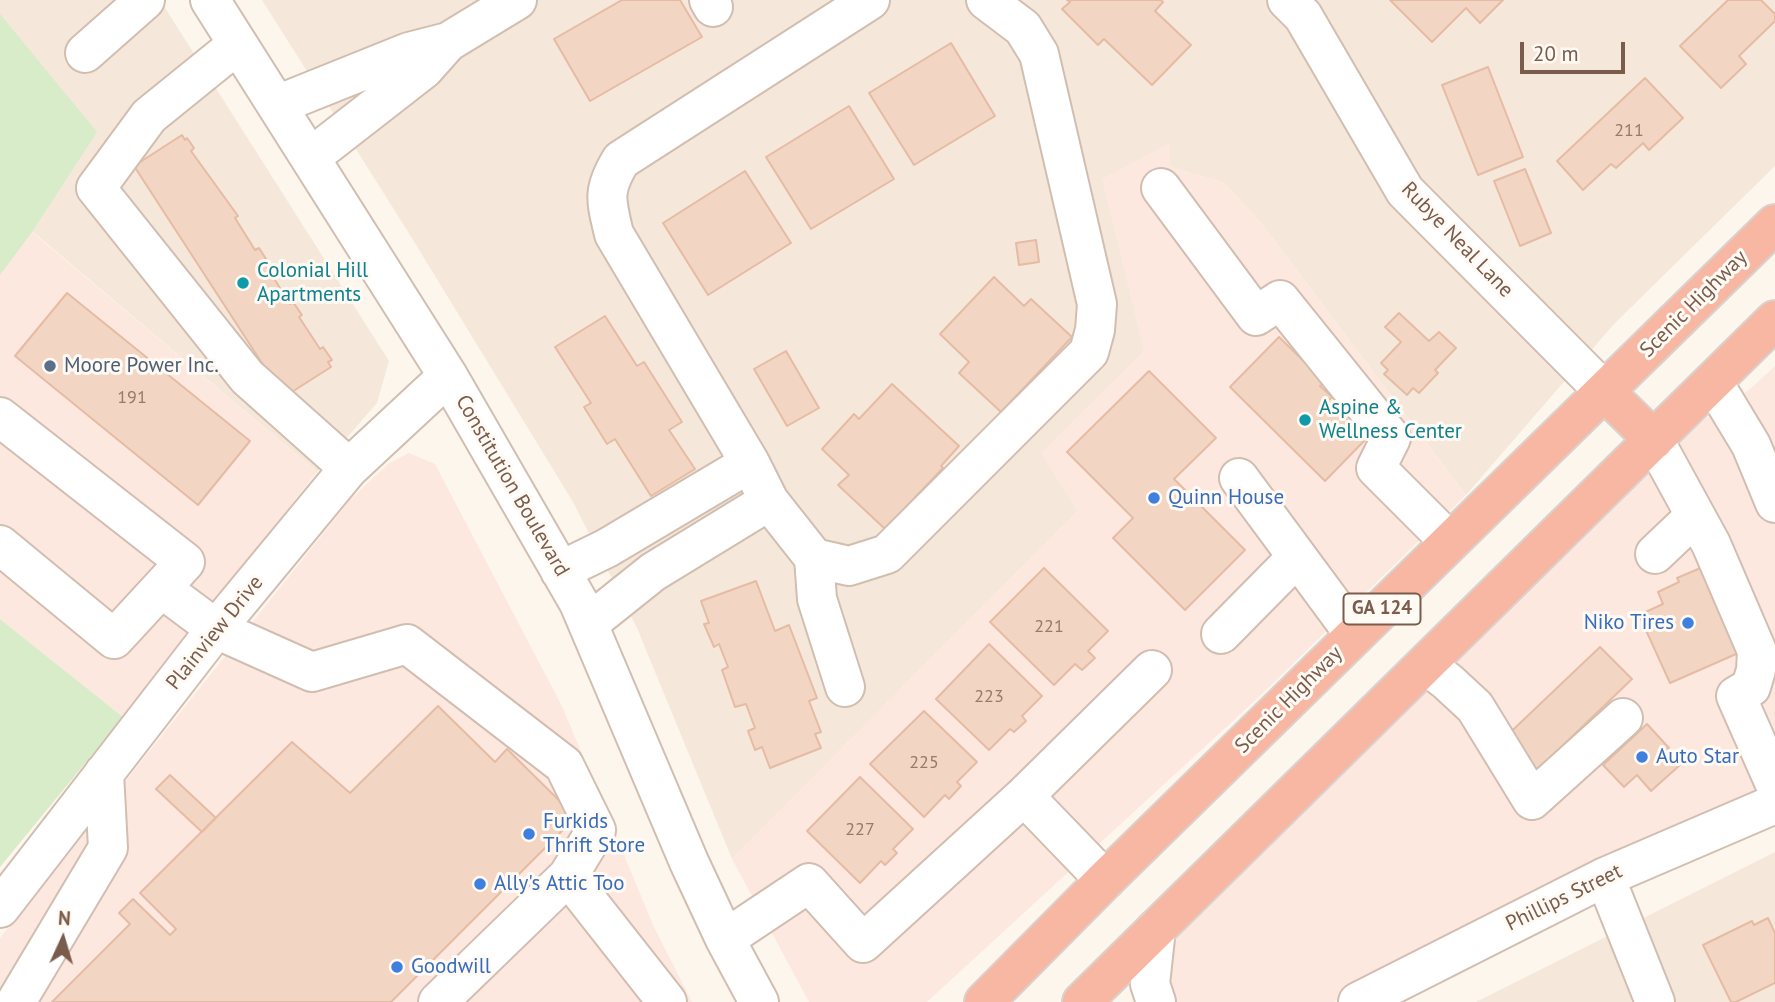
<!DOCTYPE html>
<html>
<head>
<meta charset="utf-8">
<style>
  body { margin:0 }
  #map { position:relative; width:1775px; height:1002px; overflow:hidden; background:#fdf6ec; font-family:"PT Sans",sans-serif }
  canvas { display:block }
  .north { position:absolute; left:28px; top:904px; width:70px; height:70px; -webkit-text-stroke:5px #fffaf3; paint-order:stroke; rotate:4deg; font-size:19px; font-weight:700; line-height:28px; text-align:center; color:#7a5c4d }
  .north::after { content:''; display:block; margin:auto; width:24px; height:32px; background:#7a5c4d; clip-path:polygon(50% 0,100% 100%,50% 72%,0 100%) }
  .scale { position:absolute; left:1520px; top:42px; width:105px; height:32px; box-sizing:border-box; border:4px solid #7a5c4d; border-top:0; padding-left:9px; font-size:21px; line-height:24px; white-space:nowrap; color:#7a5c4d; -webkit-text-stroke:5px #fffaf3; paint-order:stroke }
</style>
</head>
<body>
<div id="map">
<canvas width="1775" height="1002"></canvas>
<div class="north">N</div>
<div class="scale">20 m</div>
</div>
<script>
const context = document.querySelector('canvas').getContext('2d');
context.lineJoin = 'round';
function paint(path, color) {
  context.fillStyle = color;
  context.fill(path, 'evenodd');
}
function stroke(path, color, width, dash) {
  context.strokeStyle = color;
  context.lineWidth = width;
  context.lineCap = dash ? 'butt' : 'round';
  context.setLineDash(dash || []);
  context.stroke(path);
}
function drawText(font, color, halo, rows, align = 'center') {
  context.font = font + ' "PT Sans",sans-serif';
  context.lineWidth = 6;
  context.setLineDash([]);
  context.textBaseline = 'middle';
  context.strokeStyle = halo;
  context.fillStyle = color;
  for (const [text, x, y, turn = 0] of rows) {
    context.save();
    context.translate(x, y);
    context.rotate((+turn || 0) * Math.PI / 180);
    context.textAlign = isNaN(turn) ? turn : align;
    if (halo) context.strokeText(text, 0, 0);
    context.fillText(text, 0, 0);
    context.restore();
  }
}
paint(new Path2D(`
  M0,0H160L389,361L377,403L317,472L33,232L0,275Z
  M262,0H1775V166L1614,324L1466,495L1261,223L1224,183L1170,167L1169,143L1144,352L1042,453L1078,511L732,859L637,628L573,502L410,235Z
  M1775,852V1002H1476Z`), '#f5e8da');
paint(new Path2D(`
  M1170,143V167L1224,183L1261,223L1466,495L1260,696L927,1002H809L732,859L1078,511L1041,453L1144,351L1102,179Z
  M32,232L317,472L123,717L0,619V275Z
  M1775,366V787L1333,1002H1169L1164,959L1177,938L1690,429L1750,389Z
  M409,453L435,464L562,706L654,927L692,1002H0V938L350,500L388,464Z`), '#fde8e0');
paint(new Path2D(`
  M0,14L97,132L32,232L0,275Z
  M0,619L123,717L0,867Z`), '#d8ecc9');
const building = new Path2D(`
  M622,0H680L702,37L590,101L554,39Z
  M1067,0H1161L1163,2L1155,11L1191,45L1152,85L1104,39L1098,45L1062,9L1070,2Z
  M1390,0H1503L1480,23L1466,8L1432,42Z
  M1728,0H1761L1775,14V21L1739,56L1746,64L1721,88L1680,46Z
  M951,43L995,116L914,165L869,93Z
  M1488,67L1523,157L1478,175L1442,85Z
  M1645,78L1683,118L1649,150L1643,143L1616,168L1611,164L1583,190L1557,161Z
  M849,106L894,179L811,229L766,157Z
  M182,135L185,140L187,138L194,148L191,151L238,216L235,218L255,250L259,248L268,262L265,264L290,304L293,302L302,315L299,317L320,349L323,347L332,360L328,362L331,367L284,397L134,166Z
  M1525,169L1551,233L1520,246L1494,181Z
  M745,171L791,243L708,295L663,223Z
  M1036,240L1039,262L1019,265L1016,243Z
  M994,277L1024,306L1031,299L1072,337L1001,412L959,373L969,362L940,334Z
  M67,293L250,441L198,505L15,356Z
  M1399,313L1429,341L1439,332L1456,348L1435,370L1438,373L1419,393L1413,388L1407,395L1384,374L1388,370L1381,363L1401,342L1385,327Z
  M605,316L637,366L644,362L682,422L669,430L695,469L651,496L615,439L607,444L584,407L591,403L555,347Z
  M1279,337L1325,382L1320,386L1332,397L1328,401L1366,439L1325,481L1230,387Z
  M786,351L819,408L787,426L754,369Z
  M1149,371L1216,438L1174,479L1245,550L1185,610L1113,538L1133,518L1067,452Z
  M892,384L959,446L941,466L943,468L885,529L838,485L849,475L822,449L854,414L859,419Z
  M1710,564L1743,651L1670,683L1639,615L1663,604L1658,592L1679,582L1677,578Z
  M1044,568L1108,631L1088,651L1095,658L1082,670L1075,664L1054,685L990,622Z
  M756,581L775,631L789,625L817,698L809,701L821,732L815,734L821,748L770,768L762,747L755,750L748,731L755,728L746,704L735,707L722,670L728,667L719,644L714,647L704,624L709,623L701,601Z
  M989,644L1042,696L1022,716L1026,721L1014,732L1010,729L989,750L936,699Z
  M1600,647L1632,679L1530,777L1498,744Z
  M438,706L495,762L507,749L576,817L391,1002H52L130,924L119,913L133,899L170,935L176,929L140,893L292,742L350,793Z
  M924,711L977,762L957,782L961,786L949,799L945,795L924,817L870,764Z
  M1647,724L1669,748L1666,750L1680,765L1651,791L1637,775L1624,787L1603,765Z
  M170,775L216,818L202,832L156,789Z
  M860,777L913,829L893,849L897,853L885,865L881,861L860,883L807,831Z
  M1768,918L1775,933V983L1736,1002H1731L1703,945L1752,921L1754,925Z`);
paint(building, '#f3d5c3');
stroke(building, '#e6bba3', 2);
const minor = new Path2D(`
  M210,0L448,376L579,603L689,862L725,939L759,1002
  M709,0L713,7
  M870,0L621,160C602,191 606,200 614,234L750,463L769,501L814,558L849,566L887,554L1089,352L1095,330L1097,304L1039,54L1023,28L986,0
  M1287,0L1303,16L1405,191L1605,392
  M448,42L517,0
  M238,44L149,116L96,188L247,377L349,468
  M85,53L145,0
  M277,105L409,52L448,42L424,69L311,157
  M1161,188L1256,316L1280,300L1391,438L1376,468L1450,542
  M1713,382L1751,445L1775,503
  M0,417L185,562L114,639L0,545
  M1654,440L1711,544L1757,651L1756,670L1751,687L1736,696L1775,784
  M1239,478L1355,635
  M1655,554L1695,516
  M814,558L817,599L845,687
  M560,571L607,548L750,463
  M161,588L216,629L312,672L407,644L564,765L596,830L568,876L438,1002
  M588,624L653,572L769,501
  M1221,634L1297,557
  M1426,665L1448,682L1475,707L1532,800L1623,718
  M1024,796L1152,670
  M568,876L667,1002
  M1605,877L1655,1002
  M0,908L216,629L349,468L448,376
  M725,939L809,883L863,943L1024,796L1105,880
  M16,1002L108,848L104,773
  M1156,1002L1150,984L1156,929
  M1358,1002L1605,877L1775,804`);
const highway = new Path2D(`
  M1605,392L1654,440
  M984,1002L1105,880L1775,224
  M1082,1002L1775,320`);
stroke(minor, '#d1beb0', 42);
stroke(highway, '#dad1cd', 42);
stroke(minor, '#fff', 38);
stroke(highway, '#f7b7a3', 38);
for (const [x, y, r, color] of [
  [243,283,7,"#0f9aa8"],
  [50,366,7,"#5c6f8a"],
  [1305,420,7,"#0f9aa8"],
  [1154,498,7,"#3f7fe0"],
  [1688,623,7,"#3f7fe0"],
  [1642,757,7,"#3f7fe0"],
  [529,834,7,"#3f7fe0"],
  [480,884,7,"#3f7fe0"],
  [397,967,7,"#3f7fe0"]
]) {
  const dot = new Path2D();
  dot.arc(x, y, r, 0, 2 * Math.PI);
  context.fillStyle = color;
  context.fill(dot);
  stroke(dot, '#fffaf3', 2.5);
}
drawText('18px', '#987a6a', null, [
  ["211",1629,131],
  ["191",132,398],
  ["221",1049,627],
  ["223",989,697],
  ["225",924,763],
  ["227",860,830]
]);
for (const [x, y, w] of [
  [1382,609,77]
]) {
  const box = new Path2D();
  box.roundRect(x - w / 2, y - 15.5, w, 31, 5);
  context.fillStyle = '#fffaf3';
  context.fill(box);
  stroke(box, '#7a5c4d', 2);
}
drawText('bold 19px', '#7a5c4d', null, [
  ["GA 124",1382,609]
]);
drawText('21px', '#7a5c4d', '#fffaf3', [
  ["Rubye Neal Lane",1457,240,46],
  ["Scenic Highway",1694,304,-45],
  ["Constitution Boulevard",512,486,60],
  ["Plainview Drive",215,633,-51],
  ["Scenic Highway",1289,700,-45],
  ["Phillips Street",1564,898,-26]
]);
drawText('21px', '#0d838f', '#fffaf3', [
  ["Colonial Hill",257,271],
  ["Apartments",257,295],
  ["Aspine &",1319,408],
  ["Wellness Center",1319,432]
], 'left');
drawText('21px', '#4e5e75', '#fffaf3', [
  ["Moore Power Inc.",64,366]
], 'left');
drawText('21px', '#366cbe', '#fffaf3', [
  ["Quinn House",1168,498],
  ["Niko Tires",1674,623,"right"],
  ["Auto Star",1656,757],
  ["Furkids",543,822],
  ["Thrift Store",543,846],
  ["Ally's Attic Too",494,884],
  ["Goodwill",411,967]
], 'left');
</script>
</body>
</html>
